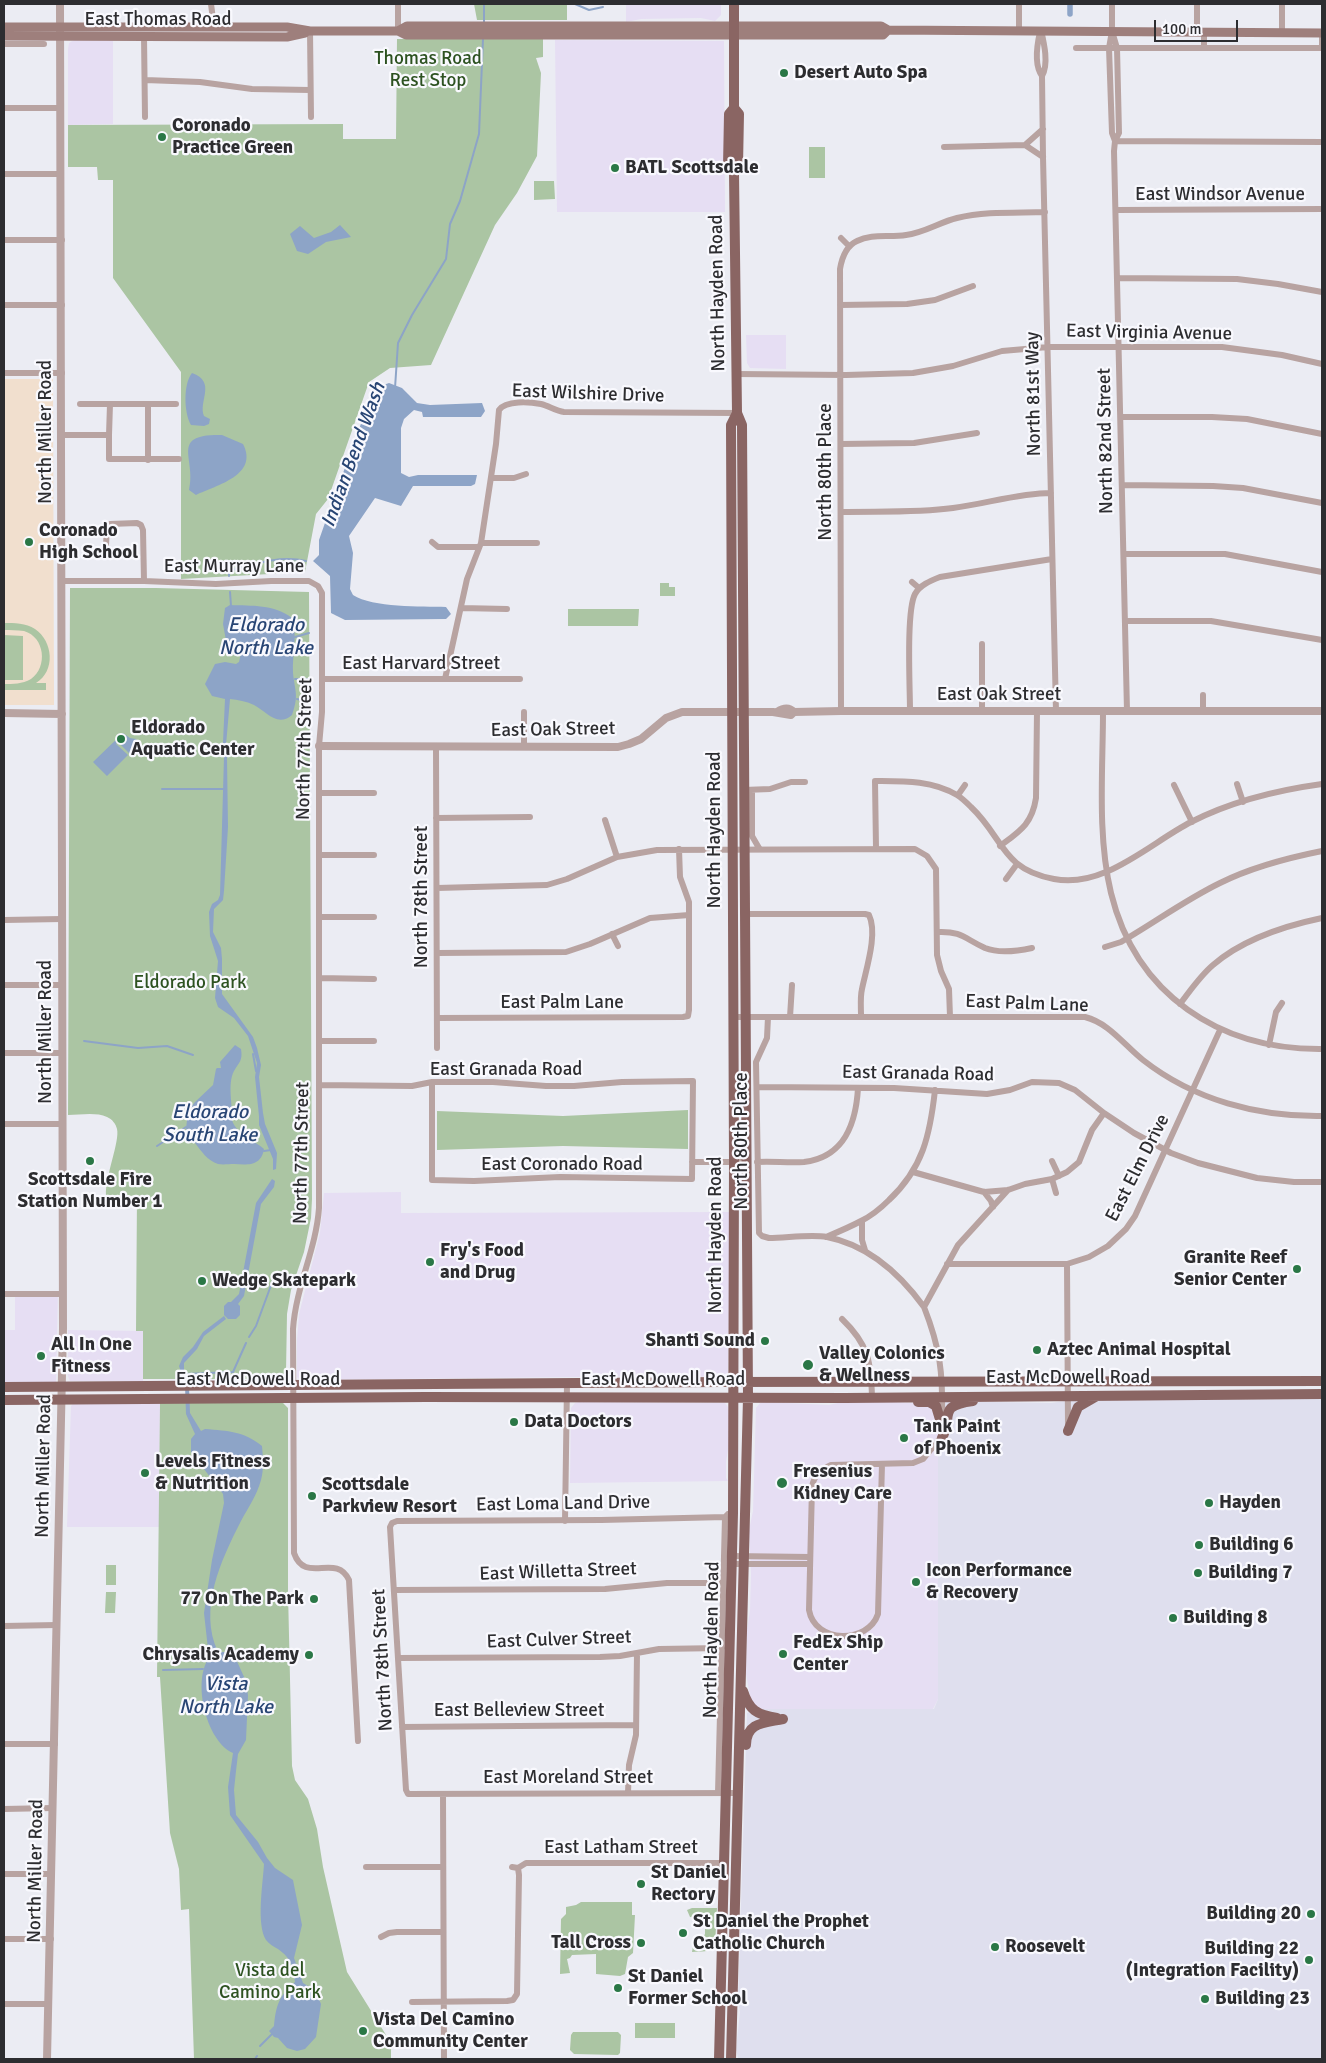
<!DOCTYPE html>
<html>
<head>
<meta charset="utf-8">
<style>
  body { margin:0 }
  #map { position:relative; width:1326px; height:2063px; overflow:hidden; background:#ebecf3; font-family:Signika,sans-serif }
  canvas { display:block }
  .frame { position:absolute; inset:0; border:5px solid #2d2d30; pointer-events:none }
  .scale { position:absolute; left:1154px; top:20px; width:84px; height:22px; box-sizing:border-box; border:2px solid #2d2d30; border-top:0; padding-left:6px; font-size:15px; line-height:18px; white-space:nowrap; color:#2d2d30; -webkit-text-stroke:4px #f9f9fe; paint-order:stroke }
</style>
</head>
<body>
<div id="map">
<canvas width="1326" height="2063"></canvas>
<div class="frame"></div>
<div class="scale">100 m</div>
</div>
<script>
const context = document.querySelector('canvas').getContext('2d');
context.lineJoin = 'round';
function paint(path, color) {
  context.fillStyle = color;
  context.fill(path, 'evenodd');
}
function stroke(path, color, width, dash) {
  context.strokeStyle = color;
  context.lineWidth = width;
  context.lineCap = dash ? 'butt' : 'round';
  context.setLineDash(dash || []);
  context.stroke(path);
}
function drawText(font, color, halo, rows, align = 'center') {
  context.font = font + ' Signika,sans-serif';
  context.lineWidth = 4.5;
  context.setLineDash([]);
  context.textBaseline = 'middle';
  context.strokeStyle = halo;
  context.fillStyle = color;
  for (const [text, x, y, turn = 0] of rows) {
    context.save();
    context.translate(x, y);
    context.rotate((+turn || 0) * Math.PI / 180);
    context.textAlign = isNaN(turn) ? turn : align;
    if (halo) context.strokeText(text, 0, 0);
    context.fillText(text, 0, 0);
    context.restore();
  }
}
paint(new Path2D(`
  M626,4H721V15L715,21L701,18L641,19L626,22Z
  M74,40H113V124L68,125V49L69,43Z
  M555,40L724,41L725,212H557Z
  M746,335H786V369L750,368L747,363Z
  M401,1192V1213L730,1212L728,1373L725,1376L719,1377L661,1376L308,1380L299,1379L297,1377V1340L299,1314L320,1233L324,1193Z
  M15,1291L58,1292L56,1382H4V1330H15Z
  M68,1330L143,1331V1381H70L68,1376Z
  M878,1401L928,1404L938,1401V1699L933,1709H755L751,1702L746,1674L747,1630L750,1610L751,1574L749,1530L753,1511L756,1408L760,1403L766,1402L829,1405L842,1402Z
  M579,1402L725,1403L728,1407L729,1412V1444L726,1462V1478L728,1481L570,1483L571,1408L575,1403Z
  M160,1403L159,1527H67L71,1406L73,1404Z`), '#e6def3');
paint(new Path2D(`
  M1322,1399V2059L738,2058L736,2049L740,2012L738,1999L747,1713L755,1709H934L938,1699V1401L1051,1403L1073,1400Z`), '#dfdfee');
paint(new Path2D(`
  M4,379H53L54,705H4Z`), '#f1dfce');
paint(new Path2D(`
  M474,4H567V20H477Z
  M397,39H543V57L536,58L541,73L537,156L517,193L495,225L431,365L390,368L369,382L328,499L316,514L305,572L181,579V372L113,278V180H98L97,167H68V125L343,124V139H396Z
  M809,147H825V178H809Z
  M534,181H554L555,199L534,200Z
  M660,583H669V587H675V596H660Z
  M70,588H156L309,592L312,1199L311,1218L304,1252L291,1290L287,1314L286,1372L283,1379H143V1331H136L137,1196L106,1195C105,1177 120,1141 117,1129C116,1124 112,1119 107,1117C96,1112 80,1115 68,1115Z
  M568,609H639L638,626H568Z
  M4,623C14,623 26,623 35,629C53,641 56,671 36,683H46V690H4V684C13,684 22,684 31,679C48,667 45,637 24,631C17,630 10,630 4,630Z
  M4,635L23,636V680H4Z
  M688,1110V1149L563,1146L437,1150V1111L563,1116Z
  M160,1403H283L288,1408V1592L292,1766L295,1780L308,1799L317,1829L323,1867L347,1972L391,2043V2059H194L189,1909L181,1910L179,1869L170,1833L160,1677H157Z
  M106,1565H116V1585H106Z
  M106,1592H116L115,1613H105Z
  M581,1902H632V1915H635L633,1953L628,1957L625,1974L620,1976L596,1974V1954L572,1955L570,1958L567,1959L570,1973L560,1974L561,1919L566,1914V1907L576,1905Z
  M692,1908H717L715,1945C711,1953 700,1951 692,1952L693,1946L702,1947V1939L705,1934V1927L709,1926V1923L700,1918L690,1917L687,1910Z
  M635,2023H675V2038H635Z
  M573,2032H618L621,2035L620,2053L618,2055L574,2054L570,2050L571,2035Z`), '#abc5a3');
paint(new Path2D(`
  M340,225L351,237L326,242L308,254L297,251L290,234L300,226L314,238L331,232Z
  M192,373C217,382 198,401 204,416L210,419L209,424L204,426L191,425C184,413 183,384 192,373Z
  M389,383L402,388L417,403L430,405L482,403L485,411L481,417H423L422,412L414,410L404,419L401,428V473L409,477L418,475H477L475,484L471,486H413L401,506L375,498L349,536L353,553L350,589L353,595C373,608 421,606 446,607L451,614L446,619L345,620L331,613L330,576L313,561L319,555V540L326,520L363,418L378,387Z
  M222,435L243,444C259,475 217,485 196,495L189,490C197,458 168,434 222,435Z
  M230,605C252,606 274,604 292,618C298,636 292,654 293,673C295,692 299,695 292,715C277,728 266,711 254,705C246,701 238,700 230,699L226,745L229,751L227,758L228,827L224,891L223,900L214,909L213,932L221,948L222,959V994L253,1037L257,1048L261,1065L259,1077L263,1113L265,1124L277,1153L276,1169L273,1170V1159L259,1125V1116L255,1077L257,1063L248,1036L234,1018L218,1007L215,998L218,961L210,936L209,912L212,904L218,900L220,895L224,757L223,742L225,699L212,696L205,684L215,664L225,662L236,664L239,662L241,653L227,646L223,624L225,608Z
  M123,733L130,738L136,739L140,744L130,754L118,742L116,744L128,755L107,776L93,762Z
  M235,1045L241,1049C243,1061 239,1062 234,1071C227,1084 233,1106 232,1120C236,1134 254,1140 264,1149C261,1166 249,1165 234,1164C229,1164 223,1165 218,1164C208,1161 201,1151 195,1143L188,1141L186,1129L188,1111L195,1102L213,1085L216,1069L217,1068H221L220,1062Z
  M272,1179L275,1181L274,1187L261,1204L244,1296L238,1304L240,1306V1315L236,1319H228L224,1315V1306L228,1302H231L239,1294L256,1203Z
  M224,1316L226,1319L204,1336L197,1349L184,1363V1371L189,1386L190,1413L201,1431L205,1429C229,1431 243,1431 262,1446C263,1457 264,1470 261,1480C257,1495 248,1508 241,1521C221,1560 198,1609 218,1652H229L235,1657L245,1679L248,1695L246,1740L238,1754L236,1771L234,1790L236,1815L258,1842L267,1858L275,1868L293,1880L302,1925L294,1958L303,1983L315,1990L321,2004L316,2037L305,2049L297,2051L287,2048L278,2038L274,2037L269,2031L274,2026C276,2005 279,1996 295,1982C293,1967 291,1958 278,1949C274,1947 269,1944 266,1940C256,1924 263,1883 264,1864L230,1815L228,1787L233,1753C206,1741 192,1681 209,1658L204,1613L212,1560L224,1503L223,1494L191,1452V1439L195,1434L186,1414L185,1385L179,1366L183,1357L193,1347L203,1332Z`), '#8da4c7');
stroke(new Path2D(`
  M575,4L589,10L603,7
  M484,24V4
  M395,388L398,343L412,315L446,259L450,224L460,201L479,134L483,39
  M229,576V571C254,564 280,555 306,561
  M230,592L231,606
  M295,637L309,633
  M295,679H310
  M297,699L310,702
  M162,789H224
  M84,1041L138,1048L167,1046L193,1055
  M253,1054L256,1071
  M157,1146L186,1127
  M264,1151L271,1150
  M249,1337L256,1326L273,1280
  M185,1374L233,1372L246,1343
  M163,1670L203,1669
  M260,2046L273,2033
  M255,2059L257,2056`), '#8da4c7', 2);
stroke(new Path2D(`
  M1070,14V4`), '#8da4c7', 5.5);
stroke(new Path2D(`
  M211,4L214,27
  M398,4V31
  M1112,4V31L1109,48L1112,133L1115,141
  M1282,4V32
  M1019,30V4
  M1041,30C1044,43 1049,64 1042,76L1043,157L1056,711
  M310,31L311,117
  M1112,31L1117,48L1119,133L1115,141L1114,151L1127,711
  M1040,32C1037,45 1034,65 1042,76
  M1197,32V4
  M1322,33V48
  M144,36L145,117
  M4,44H44
  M1076,48H1322
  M1204,48V32
  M145,80L200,82L252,89L310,90
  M4,108H60
  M1115,141L1322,142
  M1025,145L1043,129
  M944,147L1025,145L1043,157
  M4,174H61
  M1117,210L1322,209
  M841,238L849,246
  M4,240H62
  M1118,278L1237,279L1278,284L1322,292
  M4,305H62
  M840,305L907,304L935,300L973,286
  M4,373H62
  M737,374L846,375L913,373L953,366L1002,351L1048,347H1222L1282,355L1322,364
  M80,404H176
  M1121,417H1212L1247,419L1322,434
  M62,435H109V459H179
  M109,435L110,404
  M841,444L914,443L977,433
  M148,460V404
  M491,478H514L526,474
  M1122,485L1213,486L1243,488L1322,503
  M841,512C879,511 916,513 953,508C986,504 1018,493 1051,493
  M432,542L438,547H479
  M481,543H537
  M106,545L107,527L110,524L137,523L141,525L143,530L144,581
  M1124,554H1225L1322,572
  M62,581H144L216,584L271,581H309L318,586L322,593V712L319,746V1208C316,1250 296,1286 293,1329L294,1553C305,1585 336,1552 349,1580L358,1741
  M912,582L919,588
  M461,608L507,609
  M1126,621H1211L1322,640
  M322,679H520
  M445,679L467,579L481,543L496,444L499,410C506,400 530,402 541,404C549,406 556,411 564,412L737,413
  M1203,695V711
  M841,711L840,269C842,257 846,246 857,241C872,233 890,238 906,235C924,233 940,222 957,218C986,211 1016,213 1045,212
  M910,711C910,688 906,611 915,594C920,585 930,581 940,577L1052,559
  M982,711V644
  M1103,711C1103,770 1097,835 1111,893C1136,995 1220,1050 1322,1049
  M524,712V747
  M436,747L437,1048
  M1237,784L1243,802
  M1174,785L1192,822
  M744,790L770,789L791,782H805
  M752,790V836L759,848
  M319,793H374
  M958,795L965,785
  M436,818L530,817
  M605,820L617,857
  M1000,846C1020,831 1032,824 1036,798L1037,711
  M876,848L875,781C903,781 932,780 957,795C962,798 967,803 971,807C1004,838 1001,869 1054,879C1104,889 1150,843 1191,822C1232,801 1278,790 1322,784
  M319,855H374
  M1006,879L1017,864
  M437,888L547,885L567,879L617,857L657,850L915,849L927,856L936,869L937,955L941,971L949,989L950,1017
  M745,914H865L869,915C878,934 866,969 862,989C860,997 861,1007 861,1016
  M319,917H374
  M4,920L62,919
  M938,932C962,931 965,939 985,948C1000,954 1018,951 1032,948
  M612,934L618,946
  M1105,947L1121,942C1154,923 1185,900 1220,883C1252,867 1287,858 1322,851
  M437,953L566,952L590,944L650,918L689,915
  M319,978L374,979
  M4,985H62
  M1180,1004C1190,991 1200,976 1213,965C1243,939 1284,926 1322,918
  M733,1017H1085C1109,1023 1124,1045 1143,1060C1194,1100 1258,1117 1322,1116
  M768,1017L767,1038L756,1062L759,1233L762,1236L769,1238C786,1238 811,1234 827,1237C868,1245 900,1274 924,1307
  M790,1017L792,985
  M437,1018L683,1017L688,1016L689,1010V902L680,877L679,849
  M319,1041H374
  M1269,1045L1276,1012L1282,1003
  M4,1053H62
  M319,1085L412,1086L432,1082H493L546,1086H574L622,1082L693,1081L692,1179L560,1177L474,1181L432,1180V1082
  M757,1087L894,1088L987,1094L1010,1090L1032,1082L1059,1083L1075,1090L1104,1113L1134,1133L1171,1153L1198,1163L1257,1178L1294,1182H1322
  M4,1124H62
  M1052,1161L1059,1176
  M692,1162H746
  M757,1162C772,1161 788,1163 804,1162C845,1157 856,1123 858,1088
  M913,1172L984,1192L1008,1190L1025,1184L1052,1179L1067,1172L1079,1162L1092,1130L1104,1113
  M1052,1179L1056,1193
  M984,1192L991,1201L993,1207
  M862,1221V1240L865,1250
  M826,1237C838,1232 850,1227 861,1221C871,1216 881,1208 889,1200C923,1168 930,1135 935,1090
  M947,1264H1067L1089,1257L1108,1246L1126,1229L1135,1216L1220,1030
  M1067,1264L1068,1426
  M4,1294H62
  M842,1319C869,1345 871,1362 872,1397
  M942,1416C943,1372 940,1348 924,1307L958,1245L1008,1190
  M882,1464L878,1614C868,1644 815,1644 809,1610L812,1487C814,1475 820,1470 831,1465L913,1463L923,1459L942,1436
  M733,1513L728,1514L725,1517L601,1520L397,1521L392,1523L390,1527L406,1790L408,1794L739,1793
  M565,1521L567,1384
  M731,1556L810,1557
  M731,1564H809
  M394,1590L605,1589L667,1583H723
  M4,1626L57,1625
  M398,1658L600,1657L620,1656L659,1649L722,1648
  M402,1727L636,1725
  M4,1744H55
  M628,1793L629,1765L636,1735L637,1653
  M718,1793L725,1517
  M443,1794L444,2059
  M4,1809L53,1808
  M366,1867H443
  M518,1868L526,1863H725
  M4,1874H52
  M381,1937L389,1933L397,1932H443
  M4,1939H51
  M412,2002L507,2001L513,2000L517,1994L519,1875L518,1868L512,1867
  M4,2004H49`), '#b8a3a1', 6);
stroke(new Path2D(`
  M777,712C783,708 789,707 794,712
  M4,713L62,714
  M319,746L618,747L629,744L641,739L666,718L682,712H773L791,715L794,712L841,711H1322
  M47,2059L63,1328L60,4`), '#b8a3a1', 8);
stroke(new Path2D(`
  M4,27H287L310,31H398L406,35H883L888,30
  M398,31L407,26H881L888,30L1322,33
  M4,36L287,37L305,33`), '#9e7f7c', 9);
stroke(new Path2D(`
  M734,173L738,166L739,114L734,108V4
  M4,1387L723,1382L1322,1381
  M4,1400L426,1397L845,1398L1322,1394
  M918,1402H929L936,1406L942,1426
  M1068,1431L1078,1407L1097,1396
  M942,1438C954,1416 936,1406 973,1401
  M743,1691C749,1710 757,1715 777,1718
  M746,1745C746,1722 765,1723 783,1719
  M719,2059L733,1513L734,1162L731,425L737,413
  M731,2059L748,1398L742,425L737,413L734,173L728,166L729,114L734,108`), '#8a6563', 10);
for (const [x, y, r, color] of [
  [784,73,5,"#2a7746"],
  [162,137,5,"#2a7746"],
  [615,168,5,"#2a7746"],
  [29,542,5,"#2a7746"],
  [121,739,5,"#2a7746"],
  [90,1161,5,"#2a7746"],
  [430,1262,5,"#2a7746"],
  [1297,1269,5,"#2a7746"],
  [202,1281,5,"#2a7746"],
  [765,1341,5,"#2a7746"],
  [1037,1350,5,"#2a7746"],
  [41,1356,5,"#2a7746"],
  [808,1365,6,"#2a7746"],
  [514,1422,5,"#2a7746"],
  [904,1438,5,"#2a7746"],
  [145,1473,5,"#2a7746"],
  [782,1483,6,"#2a7746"],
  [312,1496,5,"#2a7746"],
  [1209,1503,5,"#2a7746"],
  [1199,1545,5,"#2a7746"],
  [1198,1573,5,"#2a7746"],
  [916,1582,5,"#2a7746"],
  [314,1599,5,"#2a7746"],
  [1173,1618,5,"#2a7746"],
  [783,1654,5,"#2a7746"],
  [309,1655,5,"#2a7746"],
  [641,1884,5,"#2a7746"],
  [1311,1914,5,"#2a7746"],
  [683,1933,5,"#2a7746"],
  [641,1943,5,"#2a7746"],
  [995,1947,5,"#2a7746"],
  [1309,1960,5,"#2a7746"],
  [618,1988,5,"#2a7746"],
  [1205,1999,5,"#2a7746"],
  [363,2031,5,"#2a7746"]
]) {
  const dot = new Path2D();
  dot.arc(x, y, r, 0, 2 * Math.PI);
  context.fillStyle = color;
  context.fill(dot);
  stroke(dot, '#f9f9fe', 2);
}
drawText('19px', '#2d2d30', '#f9f9fe', [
  ["East Thomas Road",158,20],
  ["East Windsor Avenue",1220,195],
  ["North Hayden Road",718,293,-91],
  ["East Virginia Avenue",1149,333,1],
  ["East Wilshire Drive",588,394,2],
  ["North 81st Way",1034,394,-91],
  ["North Miller Road",46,432,-90],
  ["North 82nd Street",1106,441,-91],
  ["North 80th Place",826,472,-90],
  ["East Murray Lane",234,567],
  ["East Harvard Street",421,664],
  ["East Oak Street",999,695],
  ["East Oak Street",553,730,-1],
  ["North 77th Street",305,749,-89],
  ["North Hayden Road",715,830,-90],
  ["North 78th Street",422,897,-90],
  ["East Palm Lane",562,1003],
  ["East Palm Lane",1027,1004,2],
  ["North Miller Road",46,1032,-90],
  ["East Granada Road",506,1070],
  ["East Granada Road",918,1074,1],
  ["North 80th Place",742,1141,-90],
  ["North 77th Street",302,1153,-89],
  ["East Coronado Road",562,1165],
  ["East Elm Drive",1138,1168,-63],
  ["North Hayden Road",716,1235,-90],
  ["East McDowell Road",1068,1378],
  ["East McDowell Road",258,1380],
  ["East McDowell Road",663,1380],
  ["North Miller Road",44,1466,-89],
  ["East Loma Land Drive",563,1504,-1],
  ["East Willetta Street",558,1572,-2],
  ["East Culver Street",559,1640,-2],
  ["North Hayden Road",712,1640,-89],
  ["North 78th Street",383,1660,-93],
  ["East Belleview Street",519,1711],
  ["East Moreland Street",568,1778],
  ["East Latham Street",621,1848],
  ["North Miller Road",36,1871,-89]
]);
drawText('19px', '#2d5221', '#f9f9fe', [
  ["Thomas Road",428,59],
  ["Rest Stop",428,81],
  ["Eldorado Park",190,983],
  ["Vista del",270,1971],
  ["Camino Park",270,1993]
]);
drawText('bold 19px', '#2d2d30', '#f9f9fe', [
  ["Desert Auto Spa",794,73],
  ["Coronado",172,126],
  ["Practice Green",172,148],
  ["BATL Scottsdale",625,168],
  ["Coronado",39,531],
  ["High School",39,553],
  ["Eldorado",131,728],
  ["Aquatic Center",131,750],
  ["Scottsdale Fire",90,1180,"center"],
  ["Station Number 1",90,1202,"center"],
  ["Fry's Food",440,1251],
  ["and Drug",440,1273],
  ["Granite Reef",1287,1258,"right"],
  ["Senior Center",1287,1280,"right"],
  ["Wedge Skatepark",212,1281],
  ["Shanti Sound",755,1341,"right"],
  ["All In One",51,1345],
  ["Fitness",51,1367],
  ["Aztec Animal Hospital",1047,1350],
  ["Valley Colonics",819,1354],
  ["& Wellness",819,1376],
  ["Data Doctors",524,1422],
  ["Tank Paint",914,1427],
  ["of Phoenix",914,1449],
  ["Levels Fitness",155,1462],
  ["& Nutrition",155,1484],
  ["Fresenius",793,1472],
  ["Kidney Care",793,1494],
  ["Scottsdale",322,1485],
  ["Parkview Resort",322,1507],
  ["Hayden",1219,1503],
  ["Building 6",1209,1545],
  ["Icon Performance",926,1571],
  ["& Recovery",926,1593],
  ["Building 7",1208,1573],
  ["77 On The Park",304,1599,"right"],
  ["Building 8",1183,1618],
  ["FedEx Ship",793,1643],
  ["Center",793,1665],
  ["Chrysalis Academy",299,1655,"right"],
  ["St Daniel",651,1873],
  ["Rectory",651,1895],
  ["Building 20",1301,1914,"right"],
  ["St Daniel the Prophet",693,1922],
  ["Catholic Church",693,1944],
  ["Tall Cross",631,1943,"right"],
  ["Roosevelt",1005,1947],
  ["Building 22",1299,1949,"right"],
  ["(Integration Facility)",1299,1971,"right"],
  ["St Daniel",628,1977],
  ["Former School",628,1999],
  ["Building 23",1215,1999],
  ["Vista Del Camino",373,2020],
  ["Community Center",373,2042]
], 'left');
drawText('italic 20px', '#284574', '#f9f9fe', [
  ["Indian Bend Wash",354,455,-70],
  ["Eldorado",266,626],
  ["North Lake",266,649],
  ["Eldorado",210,1113],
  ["South Lake",210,1136],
  ["Vista",226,1685],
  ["North Lake",226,1708]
]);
</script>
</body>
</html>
